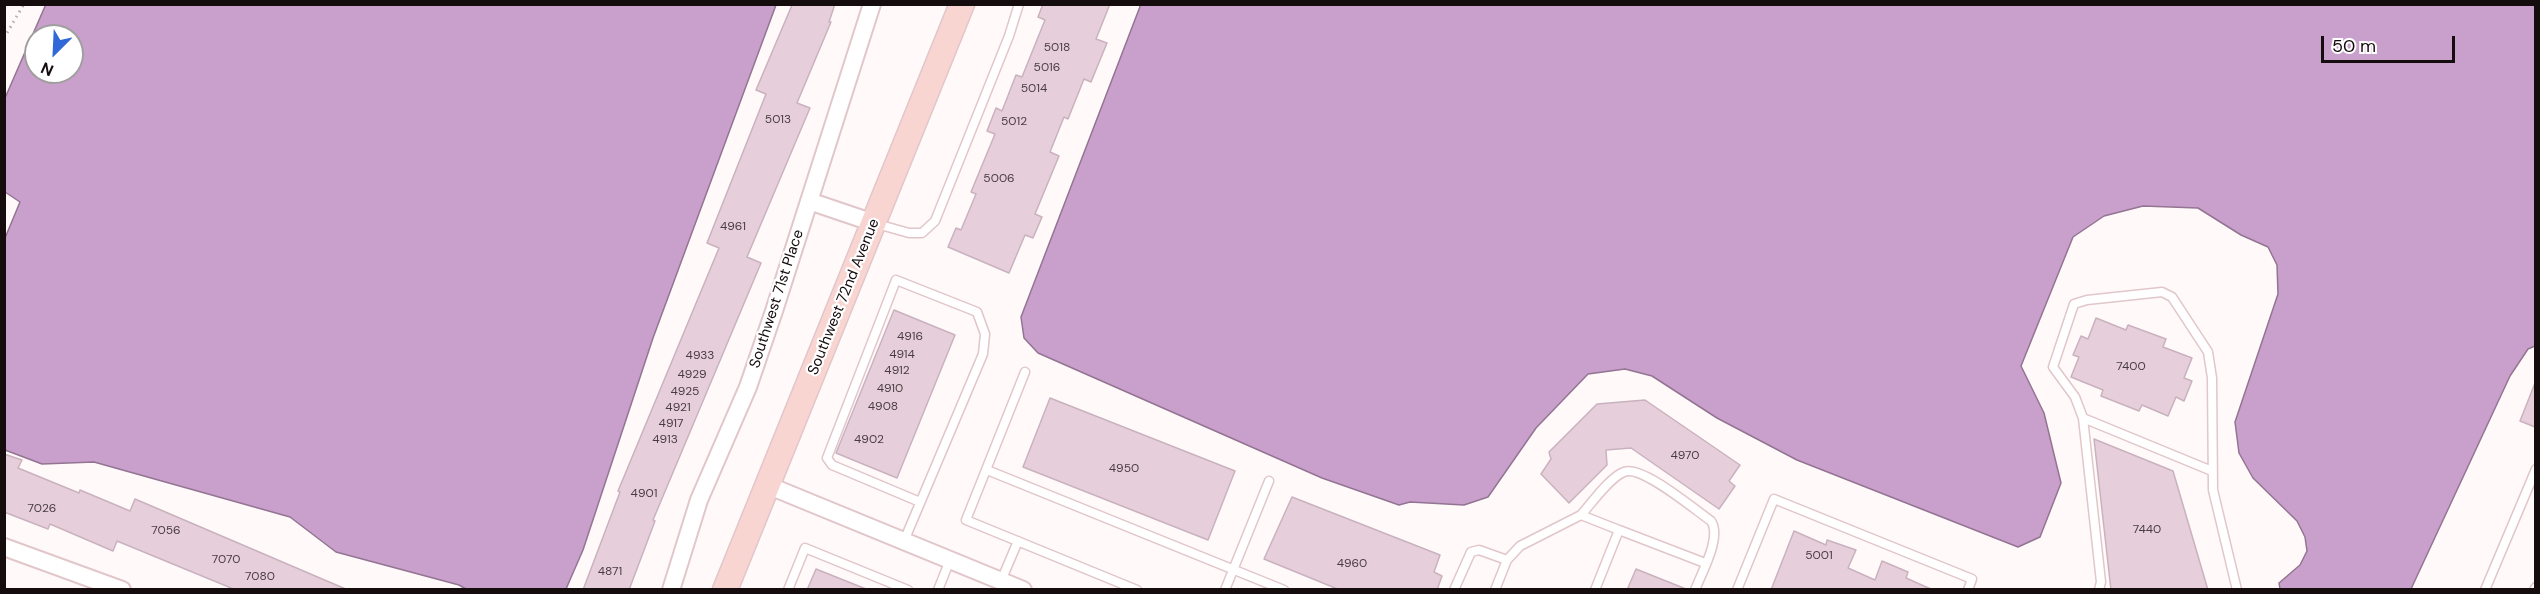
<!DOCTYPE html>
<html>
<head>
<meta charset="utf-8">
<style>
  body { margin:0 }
  #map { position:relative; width:2540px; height:594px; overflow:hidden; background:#fff9fa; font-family:"DM Sans",sans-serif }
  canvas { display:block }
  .frame { position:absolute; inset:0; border:6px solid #150c0e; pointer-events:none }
  .north { position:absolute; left:24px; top:24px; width:60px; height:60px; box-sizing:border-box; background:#fff; border:2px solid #a19e9f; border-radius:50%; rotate:204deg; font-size:16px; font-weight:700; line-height:24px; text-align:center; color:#150c0e }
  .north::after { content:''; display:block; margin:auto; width:21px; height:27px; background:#3069d7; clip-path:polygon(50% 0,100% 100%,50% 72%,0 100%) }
  .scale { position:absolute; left:2321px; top:36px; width:134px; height:27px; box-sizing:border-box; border:3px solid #150c0e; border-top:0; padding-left:8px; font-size:18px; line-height:21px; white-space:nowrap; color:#150c0e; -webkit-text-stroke:4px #fff; paint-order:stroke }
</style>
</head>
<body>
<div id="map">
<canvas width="2540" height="594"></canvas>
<div class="frame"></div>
<div class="north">N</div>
<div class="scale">50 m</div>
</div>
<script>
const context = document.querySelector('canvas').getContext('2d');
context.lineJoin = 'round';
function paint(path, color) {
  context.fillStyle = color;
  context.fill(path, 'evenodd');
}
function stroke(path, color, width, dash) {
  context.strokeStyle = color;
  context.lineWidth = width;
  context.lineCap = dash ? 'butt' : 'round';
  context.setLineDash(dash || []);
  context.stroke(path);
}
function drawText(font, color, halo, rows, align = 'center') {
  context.font = font + ' "DM Sans",sans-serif';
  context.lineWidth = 4.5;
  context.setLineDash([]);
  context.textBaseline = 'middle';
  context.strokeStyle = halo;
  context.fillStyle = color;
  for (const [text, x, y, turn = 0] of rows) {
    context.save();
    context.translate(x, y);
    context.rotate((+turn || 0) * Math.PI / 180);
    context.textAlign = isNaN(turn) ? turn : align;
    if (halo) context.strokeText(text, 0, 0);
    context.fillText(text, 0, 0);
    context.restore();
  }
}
const water = new Path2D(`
  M46,4L776,5L653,338L583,550L566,589H466L459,585L336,552L290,517L94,462L42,464L5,450V238L20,202L5,192V98ZM36,36H72V72H36Z
  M1141,4L2535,5V346L2528,349L2510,376L2411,589H2280L2279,583L2300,565L2307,551L2305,537L2297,521L2253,478L2239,453L2235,422L2278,294L2277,265L2268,247L2241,235L2198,208L2143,206L2104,216L2073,237L2021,366L2044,413L2061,483L2040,537L2018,547L1797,460L1717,418L1652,376L1625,369L1588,374L1536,428L1488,497L1464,505L1410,502L1399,505L1322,478L1038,353L1024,338L1021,317Z`);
paint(water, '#c9a0cb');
stroke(water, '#937492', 1.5);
const building = new Path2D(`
  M835,4L829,22H831L797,103L810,108L747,257L761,263L653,520L655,521L629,590H583L620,492L618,491L719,248L707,243L766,94L756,90L792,5Z
  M1043,4H1110L1096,39L1107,43L1091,82L1084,79L1068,119L1064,117L1050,152L1059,156L1035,214L1042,217L1033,238L1025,235L1009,273L948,247L956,228L961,230L976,194L971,192L995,134L987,131L996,108L1002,111L1016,75L1022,77L1045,20L1038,17Z
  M894,310L955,335L897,478L836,453Z
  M2096,318L2126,330L2128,325L2166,339L2163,347L2192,358L2184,378L2192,381L2184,401L2176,397L2168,416L2142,405L2139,411L2101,396L2103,390L2071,377L2079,357L2073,355L2081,336L2088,339Z
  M2535,383V427L2520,421Z
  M1050,398L1235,471L1208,540L1023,467Z
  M1645,400L1740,465L1729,481L1735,486L1719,509L1631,448L1606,450L1607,465L1569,503L1541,474L1551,459L1549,452L1597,404Z
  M2094,439L2173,471L2208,590H2111Z
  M4,454L22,460L18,468L79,493L80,490L130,511L135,499L348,590H236L117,541L113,551L50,524L48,529L4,512Z
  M1292,497L1440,555L1434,572L1442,576L1437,590H1340L1264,559Z
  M1794,531L1826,545L1827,540L1856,550L1848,568L1875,580L1882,561L1908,572L1906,578L1933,590H1771Z
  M816,569L866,589V590H807Z
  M1636,569L1686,589V590H1627Z`);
paint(building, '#e6ceda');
stroke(building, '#c9b2be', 1.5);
const lane = new Path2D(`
  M877,224L909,233H922L935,221L1009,36L1019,4
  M1025,372L966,520L1137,590
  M2083,418L2212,471
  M987,470L1284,590
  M1581,515C1591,504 1610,477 1624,472C1641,464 1695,510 1711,521C1722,537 1702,572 1695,590
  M1619,530L1705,563
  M904,541L983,354L985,334L977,312L896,280L827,458L832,465L920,502
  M1001,581L1018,541
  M788,590L805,548L908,590
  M938,590L950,560
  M1225,590L1269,481
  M1454,590L1471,552L1479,550L1507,560
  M1495,590L1507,560L1520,546L1581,515L1619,530L1595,590
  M1737,590L1774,499L1972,579L1968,590
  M2099,590L2101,582L2083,418L2075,397L2053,367L2074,304L2087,300L2162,292L2172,297L2208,352L2212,378L2213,490L2237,590
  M2485,590L2536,469
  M2534,590L2536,587`);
const street = new Path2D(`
  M809,201L874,223
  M767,485L1023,590
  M4,547L122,590
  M671,590L699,500L748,387L774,311L872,4`);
const secondary = new Path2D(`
  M725,590L962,4`);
stroke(lane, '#e1c6ca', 11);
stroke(street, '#e1c6ca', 20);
stroke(secondary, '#e1c6ca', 27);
stroke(new Path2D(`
  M4,38L24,4`), '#b3acae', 3, [1.5, 4.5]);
stroke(lane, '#fff', 8);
stroke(street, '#fff', 16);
stroke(secondary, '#f9d5d1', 24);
drawText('12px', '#493c41', null, [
  ["5018",1057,48],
  ["5016",1047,68],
  ["5014",1034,89],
  ["5013",778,120],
  ["5012",1014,122],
  ["5006",999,179],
  ["4961",733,227],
  ["4916",910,337],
  ["4914",902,355],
  ["4933",700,356],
  ["7400",2131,367],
  ["4912",897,371],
  ["4929",692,375],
  ["4910",890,389],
  ["4925",685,392],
  ["4908",883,407],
  ["4921",678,408],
  ["4917",671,424],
  ["4913",665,440],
  ["4902",869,440],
  ["4970",1685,456],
  ["4950",1124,469],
  ["4901",644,494],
  ["7026",42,509],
  ["7440",2147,530],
  ["7056",166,531],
  ["5001",1819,556],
  ["7070",226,560],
  ["4960",1352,564],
  ["4871",610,572],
  ["7080",260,577]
]);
drawText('15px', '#150c0e', '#fff', [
  ["Southwest 72nd Avenue",844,297,-68],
  ["Southwest 71st Place",777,299,-72]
]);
</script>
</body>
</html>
